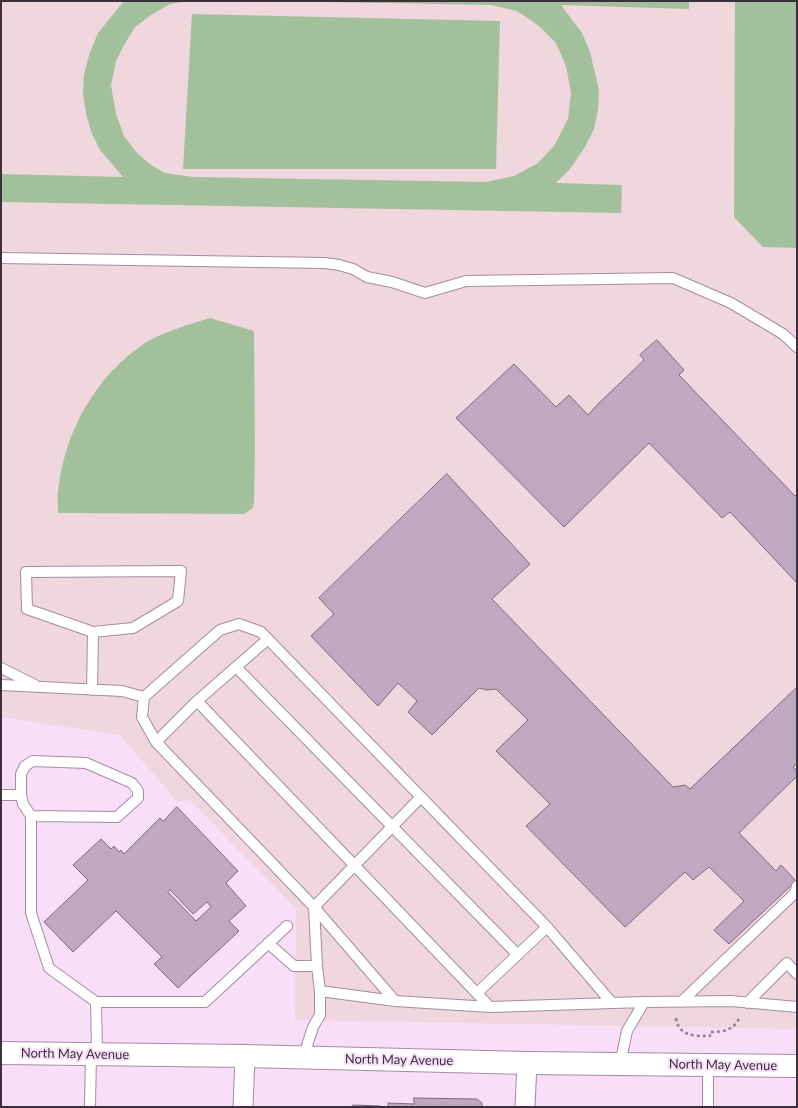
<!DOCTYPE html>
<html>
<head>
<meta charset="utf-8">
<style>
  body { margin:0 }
  #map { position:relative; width:798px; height:1108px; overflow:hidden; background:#f9def9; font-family:Lato,sans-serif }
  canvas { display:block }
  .frame { position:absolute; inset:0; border:2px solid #3b303b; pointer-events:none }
</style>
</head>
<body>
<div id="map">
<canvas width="798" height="1108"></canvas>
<div class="frame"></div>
</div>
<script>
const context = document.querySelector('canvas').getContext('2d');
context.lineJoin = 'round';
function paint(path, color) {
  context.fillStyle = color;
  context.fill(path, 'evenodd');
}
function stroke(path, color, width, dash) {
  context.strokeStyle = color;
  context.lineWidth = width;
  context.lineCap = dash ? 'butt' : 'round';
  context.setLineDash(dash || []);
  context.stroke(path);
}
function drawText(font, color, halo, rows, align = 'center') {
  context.font = font + ' Lato,sans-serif';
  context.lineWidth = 4;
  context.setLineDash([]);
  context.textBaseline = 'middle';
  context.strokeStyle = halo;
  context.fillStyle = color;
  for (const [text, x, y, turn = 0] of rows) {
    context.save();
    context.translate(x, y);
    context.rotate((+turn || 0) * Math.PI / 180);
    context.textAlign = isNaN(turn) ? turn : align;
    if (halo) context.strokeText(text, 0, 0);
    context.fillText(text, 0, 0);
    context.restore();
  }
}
paint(new Path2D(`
  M1,1H797V1029L295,1020L296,909L190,800L177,802L120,735L1,717Z`), '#f0d7de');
paint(new Path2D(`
  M124,1H187L170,4L151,15L135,27L124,45L116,61L111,85L116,114L124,136L137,153L151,165L165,173L194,177L486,182L514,176L538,163L554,146L568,119L571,93L566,66L556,43L539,26L517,11L491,5L271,1H689V9L561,5L582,33L590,52L599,90L598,110L594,129L585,147L570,169L556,183L622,185L621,213L1,202V174L123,177L100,150L92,134L86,114L83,92L84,75L89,55L98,33Z
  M735,1H797V248L763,247L734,217Z
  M192,14L500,21L496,169H183Z
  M210,318L254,331L255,450L254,500L253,508L244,514L58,513C58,504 57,494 59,485C66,429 97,375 145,343C165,331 188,325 210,318Z`), '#a2c09b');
const building = new Path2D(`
  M657,340L684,370L679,375L795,496L797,494V583L730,512L722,518L649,443L564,527L456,418L514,364L556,407L569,395L588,415L598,404L644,360L640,355Z
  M447,474L530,564L492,599L673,787L685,785L690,789L797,687V764L793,767L797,771V776L739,833L776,871L781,865L796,881L729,944L714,930L744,901L709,867L693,880L685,872L625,927L526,826L550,804L496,751L528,720L496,689L487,690L479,688L432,735L408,712L417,701L398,683L378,706L311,636L334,614L319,598Z
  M177,807L238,871L226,883L246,906L229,921L239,931L178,988L154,964L162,957L116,911L73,952L44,922L88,880L73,865L101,839L111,849L114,846L119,852L121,850L124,854L160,818L163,821ZM170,890L193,914L207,902L211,907L196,921L168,892Z
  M414,1098L477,1099L482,1103V1107H388V1103L414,1104Z
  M353,1105L380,1106V1107H352Z`);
paint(building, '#c1a8c1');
stroke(building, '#806980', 1);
const service = new Path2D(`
  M1,258L325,263L339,265L353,269L367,277L392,282L425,293L466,281L673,278L731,303L783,334L797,347
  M268,639L197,701L490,1007
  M236,667L518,955
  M1,668L35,685
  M1,685L122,691L144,697
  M92,690L93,632L27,609L26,572L181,571L178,601L133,628L93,632
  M156,742L197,701
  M1,795H21L23,804L31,816V913L49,968L96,1002L97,1054
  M21,795V774L25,766L33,761L86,763L132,783L138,791V798L117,817L31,816
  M268,943L294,966H317
  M320,991L317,966L314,907L156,742L142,717L144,697L220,630L239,624L261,632L547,927L612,1003
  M477,993L547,927
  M395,1001L314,907L421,797
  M96,1002H205L287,926
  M681,1002L795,893L797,886
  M747,1003L787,963L797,974
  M303,1058L313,1027L320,1015V991L395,1001L490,1007L644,1002
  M620,1064L627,1031L644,1002L731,1001L797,1007
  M708,1065V1107
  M90,1107L91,1054`);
const minor = new Path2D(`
  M243,1107L245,1056
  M525,1107L527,1063`);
const secondary = new Path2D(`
  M1,1053L245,1056L527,1063L797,1066`);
stroke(service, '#a48ba4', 12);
stroke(minor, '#a48ba4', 21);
stroke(secondary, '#a48ba4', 24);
stroke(new Path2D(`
  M676,1018C679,1037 695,1036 710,1036V1032C724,1032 735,1030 740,1016`), '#938193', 2.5, [3, 3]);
stroke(service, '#fff', 10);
stroke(minor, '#fff', 19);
stroke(secondary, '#fff', 22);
drawText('13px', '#3b303b', '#f9def9', [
  ["North May Avenue",75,1054,1],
  ["North May Avenue",399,1060,1],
  ["North May Avenue",723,1065,1]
]);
</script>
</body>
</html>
